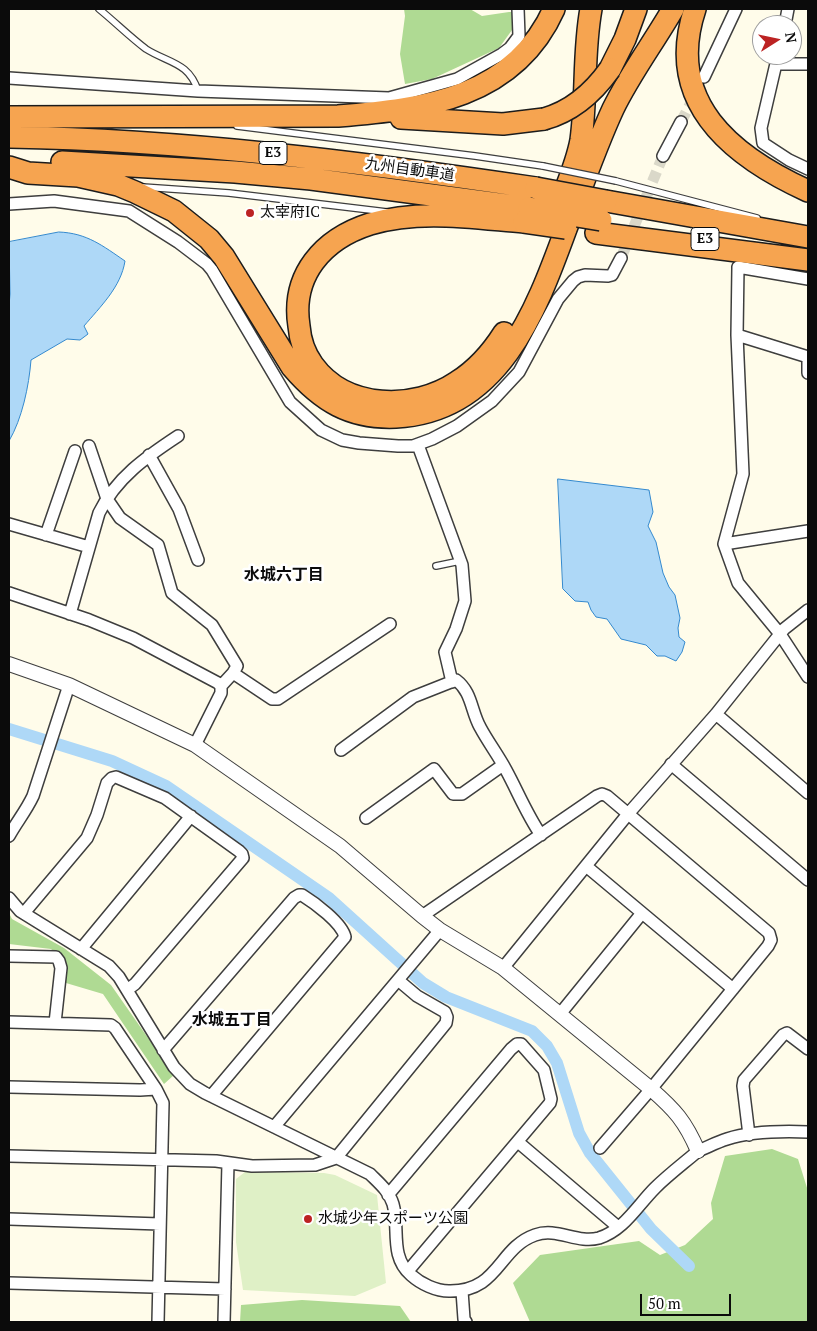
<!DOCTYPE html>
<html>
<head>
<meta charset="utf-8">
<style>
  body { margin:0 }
  #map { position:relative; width:817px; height:1331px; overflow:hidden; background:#fffcea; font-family:"PT Serif",serif }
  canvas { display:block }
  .frame { position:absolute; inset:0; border:10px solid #0b0b0b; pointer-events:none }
  .north { position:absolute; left:752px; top:15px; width:50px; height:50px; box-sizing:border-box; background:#fff; border:1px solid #9d9d9d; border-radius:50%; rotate:80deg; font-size:14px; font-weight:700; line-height:20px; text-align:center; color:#0b0b0b }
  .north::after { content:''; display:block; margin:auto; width:18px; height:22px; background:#bc2323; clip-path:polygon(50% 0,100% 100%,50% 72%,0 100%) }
  .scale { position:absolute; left:640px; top:1294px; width:91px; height:22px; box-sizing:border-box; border:2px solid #0b0b0b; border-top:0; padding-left:6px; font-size:15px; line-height:18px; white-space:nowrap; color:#0b0b0b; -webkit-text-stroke:4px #fff; paint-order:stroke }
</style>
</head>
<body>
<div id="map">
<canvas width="817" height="1331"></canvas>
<div class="frame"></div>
<div class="north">N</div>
<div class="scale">50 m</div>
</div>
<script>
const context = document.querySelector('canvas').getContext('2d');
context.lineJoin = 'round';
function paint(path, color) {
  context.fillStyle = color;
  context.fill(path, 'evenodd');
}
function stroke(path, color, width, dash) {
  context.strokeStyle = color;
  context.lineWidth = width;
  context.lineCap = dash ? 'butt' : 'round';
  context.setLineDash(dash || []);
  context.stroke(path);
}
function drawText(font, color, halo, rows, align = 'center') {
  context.font = font + ' "PT Serif","Noto Sans JP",serif';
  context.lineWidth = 5;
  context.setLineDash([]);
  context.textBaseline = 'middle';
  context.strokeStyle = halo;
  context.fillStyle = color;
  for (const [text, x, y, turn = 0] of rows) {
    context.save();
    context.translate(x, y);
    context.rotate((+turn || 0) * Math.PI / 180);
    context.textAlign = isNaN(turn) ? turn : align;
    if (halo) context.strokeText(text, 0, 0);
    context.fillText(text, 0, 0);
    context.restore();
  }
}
paint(new Path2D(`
  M404,9H470L482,16L509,12H525L499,48L432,79L405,84L400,54L405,16Z
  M9,913L12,919L64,948L111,985L174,1075L164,1084L103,994L66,983V963L51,949L9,944Z
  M772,1149L798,1159L808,1191V1322H530L513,1283L540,1255L639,1241L660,1255L685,1245L713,1219L711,1203L725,1156Z
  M302,1300L400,1306L411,1322H240L241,1305Z`), '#afda93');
paint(new Path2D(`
  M245,1172L324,1173L335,1175L377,1195L386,1283L355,1296L243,1290L236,1242V1179Z`), '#dff0c6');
const water = new Path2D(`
  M59,232C87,233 103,246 125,261C121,287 100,307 84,326L88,334L80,340L67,339L31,360C29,386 22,419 9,441V306L10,294L9,242Z
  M558,479L649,490L653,512L648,526L656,542L663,573L669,587L675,595L680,618L678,628L679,637L685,642L682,652L676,661L665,656H657L646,645L621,639L607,619L596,617L591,610L588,602L575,601L563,589Z`);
paint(water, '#aed8f7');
stroke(water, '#3489ce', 1);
stroke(new Path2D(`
  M9,729L112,761L166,786L329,898L423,983L446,997L532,1031L547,1046L557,1063L579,1133L590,1153L651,1229L689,1266`), '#aed8f7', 12);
stroke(new Path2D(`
  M681,122L696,93
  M621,258L663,156`), '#dad8c9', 11, [11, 5.5]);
const service = new Path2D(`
  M99,9C115,22 130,37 146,49C168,63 189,62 198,91
  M237,126L475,156L543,166
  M616,181L757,218
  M143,187L229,193L387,212
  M436,566L460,561`);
const minor = new Path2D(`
  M785,25L788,9
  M778,55L761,128L763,143L789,160L808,169
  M777,64H808
  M704,77L736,9
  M9,78L198,91L389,98L457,79L502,54L510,48L519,36L518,9
  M663,156L681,122
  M9,204L54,201L129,211L178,242L207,264L212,270L290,402L321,430L342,440L359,443L398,446H413L432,439L457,426L492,401L519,372L558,299L573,281L578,277L585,275L608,276L612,275L621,258
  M808,279L738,267L737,335L743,474L724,544L738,583L780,634L808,677
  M737,335L808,357
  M808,357V373
  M418,445L462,565L465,601L456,629L445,652L452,682
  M89,446L107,499L120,518L158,545L172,593L212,625L237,666L233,673L221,686
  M149,455L179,509L198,560
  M9,524L89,547
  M46,535L75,451
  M724,544L808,531
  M9,593L89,620L133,638L218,683L221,686V693L195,745
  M70,614L99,513C116,478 146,457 178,436
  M233,673L272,699H278L390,624
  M716,714L808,793
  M341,750L413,697L456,680C472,692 471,711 480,727C488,742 498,755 506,770C518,792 527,815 541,835
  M671,764L808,880
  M366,818L434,769L453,794H462L503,765
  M9,836C16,823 26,811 33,796L69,685
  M586,866L733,989
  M9,898L20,911L109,966L119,977L174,1067L190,1084L205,1093L370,1174C379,1183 389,1191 393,1204C400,1228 389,1256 411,1275C421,1284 436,1291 449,1291C499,1292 498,1248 535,1235C557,1227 577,1244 599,1238C624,1230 637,1206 655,1188C668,1175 684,1163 698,1151C708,1147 717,1142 727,1139C752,1131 783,1131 808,1132
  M24,913L87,838L97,815L107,783L112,778L116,777L165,798L239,851L242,854L243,858L135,984L127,990
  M422,916L597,796L602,794L607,796L769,933L771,940L768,946L651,1089L600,1148
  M81,949L191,816
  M9,956L56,957L59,961L61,968L55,1023
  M503,968L628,814L716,714L784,629L808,610
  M560,1014L642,913
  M9,1022L111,1025L115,1028L156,1089L163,1103L158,1322
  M163,1050L294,898L299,895H302C315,903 342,923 345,937L211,1096
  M9,1087L140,1090L156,1089
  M274,1127L440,930
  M749,1135L743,1086L744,1080L783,1035L787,1033L808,1049
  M518,1142L618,1227
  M9,1156L216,1161L252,1166L315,1165L336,1158L446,1023L447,1017L445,1012L417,996L398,980
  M388,1195L511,1049L517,1044H521L544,1070L551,1099L550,1103L408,1271
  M9,1219L160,1224
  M9,1283L225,1289
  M462,1291L464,1319L466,1322
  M224,1322L228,1163`);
const tertiary = new Path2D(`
  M9,664L69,685L195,745L340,846L422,916L440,930L503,968L651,1089C675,1110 685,1121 698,1151`);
const motorway = new Path2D(`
  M695,9C664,102 731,156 808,191
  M610,69L625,39L636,9
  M9,117L338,116C425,109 514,98 554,9
  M401,118L503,124L544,119
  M9,137C186,140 361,162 536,188
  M62,162L235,172L311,179L529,208
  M9,167L28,173L78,176L118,185L135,192L174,211L209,239L224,257L292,367C321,401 350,419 396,417C499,412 536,311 566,229C581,189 595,148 613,109C630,74 654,42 673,9
  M606,201L808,237
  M558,209C566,187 577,163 581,140C587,96 583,52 591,9
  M596,233L808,260
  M504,333C492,352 476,370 457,382C414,411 346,410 313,365C305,354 300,339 299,326C291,275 323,239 370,224C419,209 474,218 524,222`);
stroke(service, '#3e3e3e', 8);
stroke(minor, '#3e3e3e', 14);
stroke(tertiary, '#3e3e3e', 16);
stroke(motorway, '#1c1c1c', 24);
stroke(service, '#fff', 5.5);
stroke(minor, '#fff', 11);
stroke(tertiary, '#fff', 14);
stroke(motorway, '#f6a450', 21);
const serviceBridge = new Path2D(`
  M543,166L616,181`);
const motorwayBridge = new Path2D(`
  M544,119C573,111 593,93 610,69
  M536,188L606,201
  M529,208L601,220
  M524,222L566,228`);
stroke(serviceBridge, '#3e3e3e', 8, []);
stroke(motorwayBridge, '#1c1c1c', 24, []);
stroke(serviceBridge, '#fff', 5.5);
stroke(motorwayBridge, '#f6a450', 21);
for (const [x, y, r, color] of [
  [250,213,5,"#bc2323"],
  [308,1219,5,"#bc2323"]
]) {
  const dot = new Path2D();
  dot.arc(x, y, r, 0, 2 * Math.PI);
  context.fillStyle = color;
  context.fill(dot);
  stroke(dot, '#fff', 2);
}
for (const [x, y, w] of [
  [273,153,28],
  [705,239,28]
]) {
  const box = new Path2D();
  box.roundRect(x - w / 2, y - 11.5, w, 23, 4);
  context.fillStyle = '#fff';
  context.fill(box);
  stroke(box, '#0b0b0b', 1);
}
drawText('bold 14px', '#0b0b0b', null, [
  ["E3",273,153],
  ["E3",705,239]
]);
drawText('15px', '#0b0b0b', '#fff', [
  ["九州自動車道",410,170,8]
]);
drawText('15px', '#0b0b0b', '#fff', [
  ["太宰府IC",260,213],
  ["水城少年スポーツ公園",318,1219]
], 'left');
drawText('bold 16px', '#0b0b0b', '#fff', [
  ["水城六丁目",284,575],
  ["水城五丁目",232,1020]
]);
</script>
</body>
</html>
